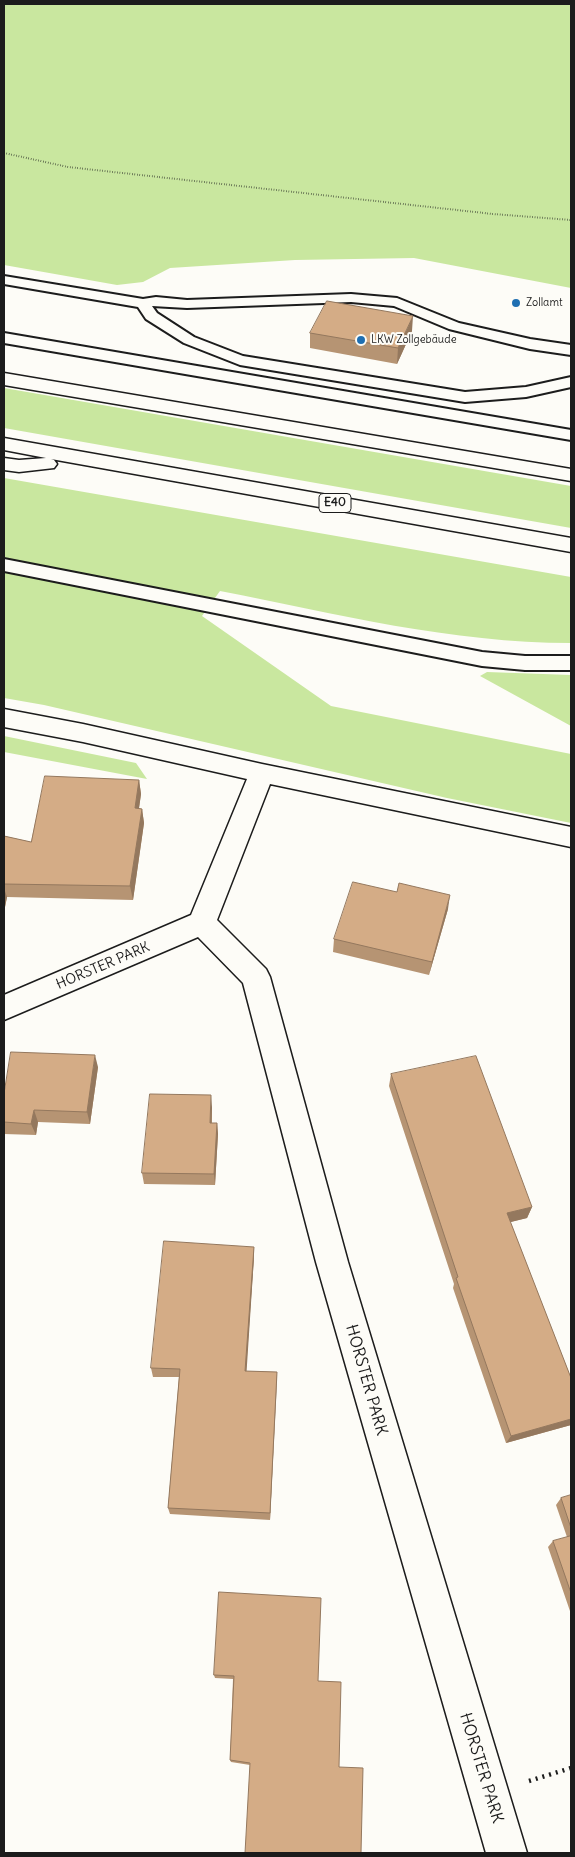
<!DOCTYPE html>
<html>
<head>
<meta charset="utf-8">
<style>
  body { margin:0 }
  #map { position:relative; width:575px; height:1857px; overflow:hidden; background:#fdfcf7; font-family:Delius,sans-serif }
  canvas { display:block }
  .frame { position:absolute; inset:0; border:5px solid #1c1c1c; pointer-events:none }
</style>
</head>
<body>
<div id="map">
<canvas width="575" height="1857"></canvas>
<div class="frame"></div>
</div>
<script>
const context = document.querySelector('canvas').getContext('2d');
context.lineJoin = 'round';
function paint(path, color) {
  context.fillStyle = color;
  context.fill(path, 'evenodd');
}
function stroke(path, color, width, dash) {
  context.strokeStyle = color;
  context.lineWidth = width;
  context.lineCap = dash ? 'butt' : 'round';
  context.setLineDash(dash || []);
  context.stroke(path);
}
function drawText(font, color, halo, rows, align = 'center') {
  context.font = font + ' Delius,sans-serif';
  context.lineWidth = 4;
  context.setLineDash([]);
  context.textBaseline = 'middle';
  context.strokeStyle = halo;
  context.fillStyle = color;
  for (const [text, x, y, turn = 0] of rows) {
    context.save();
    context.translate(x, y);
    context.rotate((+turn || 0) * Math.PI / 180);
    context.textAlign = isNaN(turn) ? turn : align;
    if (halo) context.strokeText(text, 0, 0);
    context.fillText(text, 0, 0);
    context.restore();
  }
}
paint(new Path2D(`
  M4,4H571V288L414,258L295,260L170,268L143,282L117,285L4,265Z
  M4,388L571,486V528L4,428Z
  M4,478L571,577V643C451,643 337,614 220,591L202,616L331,706L571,754V823L447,798L44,705L4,698Z
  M487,672L571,675V726L480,676Z
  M4,736L136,763L147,779L4,752Z`), '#c9e79f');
const lane = new Path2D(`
  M4,276L143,299L156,297L187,300L351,294L397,298L459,323L530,339L571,345V355L530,349L449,329L394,306L351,302L187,308L152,306L157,313L194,337L243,356L465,392L526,387L571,377V387L526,397L465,402L240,365L184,343L146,319L138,307L4,284Z
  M4,333L571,430V440L4,343Z
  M4,559L482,652L525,656H571V670H525L482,666L4,571Z`);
const street = new Path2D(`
  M4,709L83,724L262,764L571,827V847L270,784L217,920L266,969L270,977L348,1262L527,1853H486L316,1262L243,983L198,937L4,1020V995L191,915L247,779L83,742L4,727Z`);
const highway = new Path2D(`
  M4,373L571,469V481L4,385Z
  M4,438L571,538V552L51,459L54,460L57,464L54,468L19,472L4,470V458L19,460L46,458L4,450Z`);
stroke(lane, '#1c1c1c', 4);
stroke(street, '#1c1c1c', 3);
stroke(highway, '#1c1c1c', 3);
stroke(new Path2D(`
  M4,153L68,167L493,214L571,220`), '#1c1c1c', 2, [0.5, 2]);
stroke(new Path2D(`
  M529,1781L571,1768`), '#1c1c1c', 4.5, [2, 5]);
paint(lane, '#fdfcf7');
paint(street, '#fdfcf7');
paint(highway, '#fdfcf7');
paint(new Path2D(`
  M412,331L397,364L310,348V333Z
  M139,780L141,794L139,808L142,809L144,823L133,900L7,897L4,912V836L31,842Z
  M448,909L429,975L333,952L334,939Z
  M98,1067L90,1124L38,1122L36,1135L4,1134V1094Z
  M391,1074L532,1207L527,1218L510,1222L571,1378V1425L506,1443L453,1288L454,1284L389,1086Z
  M212,1107V1123H217L218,1134L215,1185L144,1184L142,1173Z
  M254,1247V1257L246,1371L277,1372L270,1520L170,1514L168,1508L179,1377H153L151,1368Z
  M571,1495V1614L548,1547L553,1541L567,1537L556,1505L561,1498Z
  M219,1592L250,1765L231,1762L230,1760L233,1679L215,1678L214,1675Z`), '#b69473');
paint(new Path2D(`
  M413,316L412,331L397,364L398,348Z
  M139,780L141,794L137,822L135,808Z
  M142,809L144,823L133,900L130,886Z
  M4,888L7,897L4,912Z
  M450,895L448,909L429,975L432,962Z
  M95,1055L98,1067L90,1124L87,1112Z
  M211,1095L212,1107L211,1134L210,1123Z
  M34,1110L38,1122L36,1135L31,1124Z
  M217,1123L218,1134L215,1185L214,1174Z
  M532,1207L527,1218L503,1224L507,1213Z
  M254,1247V1257L246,1380L245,1371Z
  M277,1372V1380L270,1520V1513Z
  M571,1419V1425L506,1443L511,1436Z`), '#94785e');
const building = new Path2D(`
  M327,301L413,316L398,348L310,333Z
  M45,776L139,780L135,808L142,809L130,886L4,884V836L31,842Z
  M353,882L397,892L399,883L450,895L432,962L334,939Z
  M11,1052L95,1055L87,1112L34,1110L31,1124L4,1122V1094Z
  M476,1056L532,1207L507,1213L571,1378V1419L511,1436L456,1278L458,1277L391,1074Z
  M150,1094L211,1095L210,1123H217L214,1174L142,1173Z
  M164,1241L254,1247L245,1371L277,1372L270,1513L168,1508L180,1369L151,1368Z
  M571,1495V1528L561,1498Z
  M571,1536V1593L553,1541Z
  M219,1592L321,1598L318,1681L341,1682L339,1767L363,1768L361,1853H245L250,1763L230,1760L234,1676L214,1675Z`);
paint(building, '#d4ac86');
stroke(building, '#94785e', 1);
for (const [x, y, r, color] of [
  [516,303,5,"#1f6fb2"],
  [361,340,5,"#1f6fb2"]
]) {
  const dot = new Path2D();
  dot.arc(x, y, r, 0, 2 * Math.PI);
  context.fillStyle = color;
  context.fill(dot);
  stroke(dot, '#fdfcf7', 2);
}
drawText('11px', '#1c1c1c', '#fdfcf7', [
  ["Zollamt",526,303],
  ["LKW Zollgebäude",371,340]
], 'left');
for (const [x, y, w] of [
  [335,503,32]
]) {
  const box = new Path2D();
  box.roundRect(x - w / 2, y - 9.5, w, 19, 4);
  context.fillStyle = '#fdfcf7';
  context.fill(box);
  stroke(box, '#1c1c1c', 1);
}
drawText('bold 12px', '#1c1c1c', null, [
  ["E40",335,503]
]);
drawText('14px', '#1c1c1c', '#fdfcf7', [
  ["HORSTER PARK",103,966,-23]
]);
drawText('16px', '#1c1c1c', '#fdfcf7', [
  ["HORSTER PARK",366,1380,74],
  ["HORSTER PARK",481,1768,73]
]);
</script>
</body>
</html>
